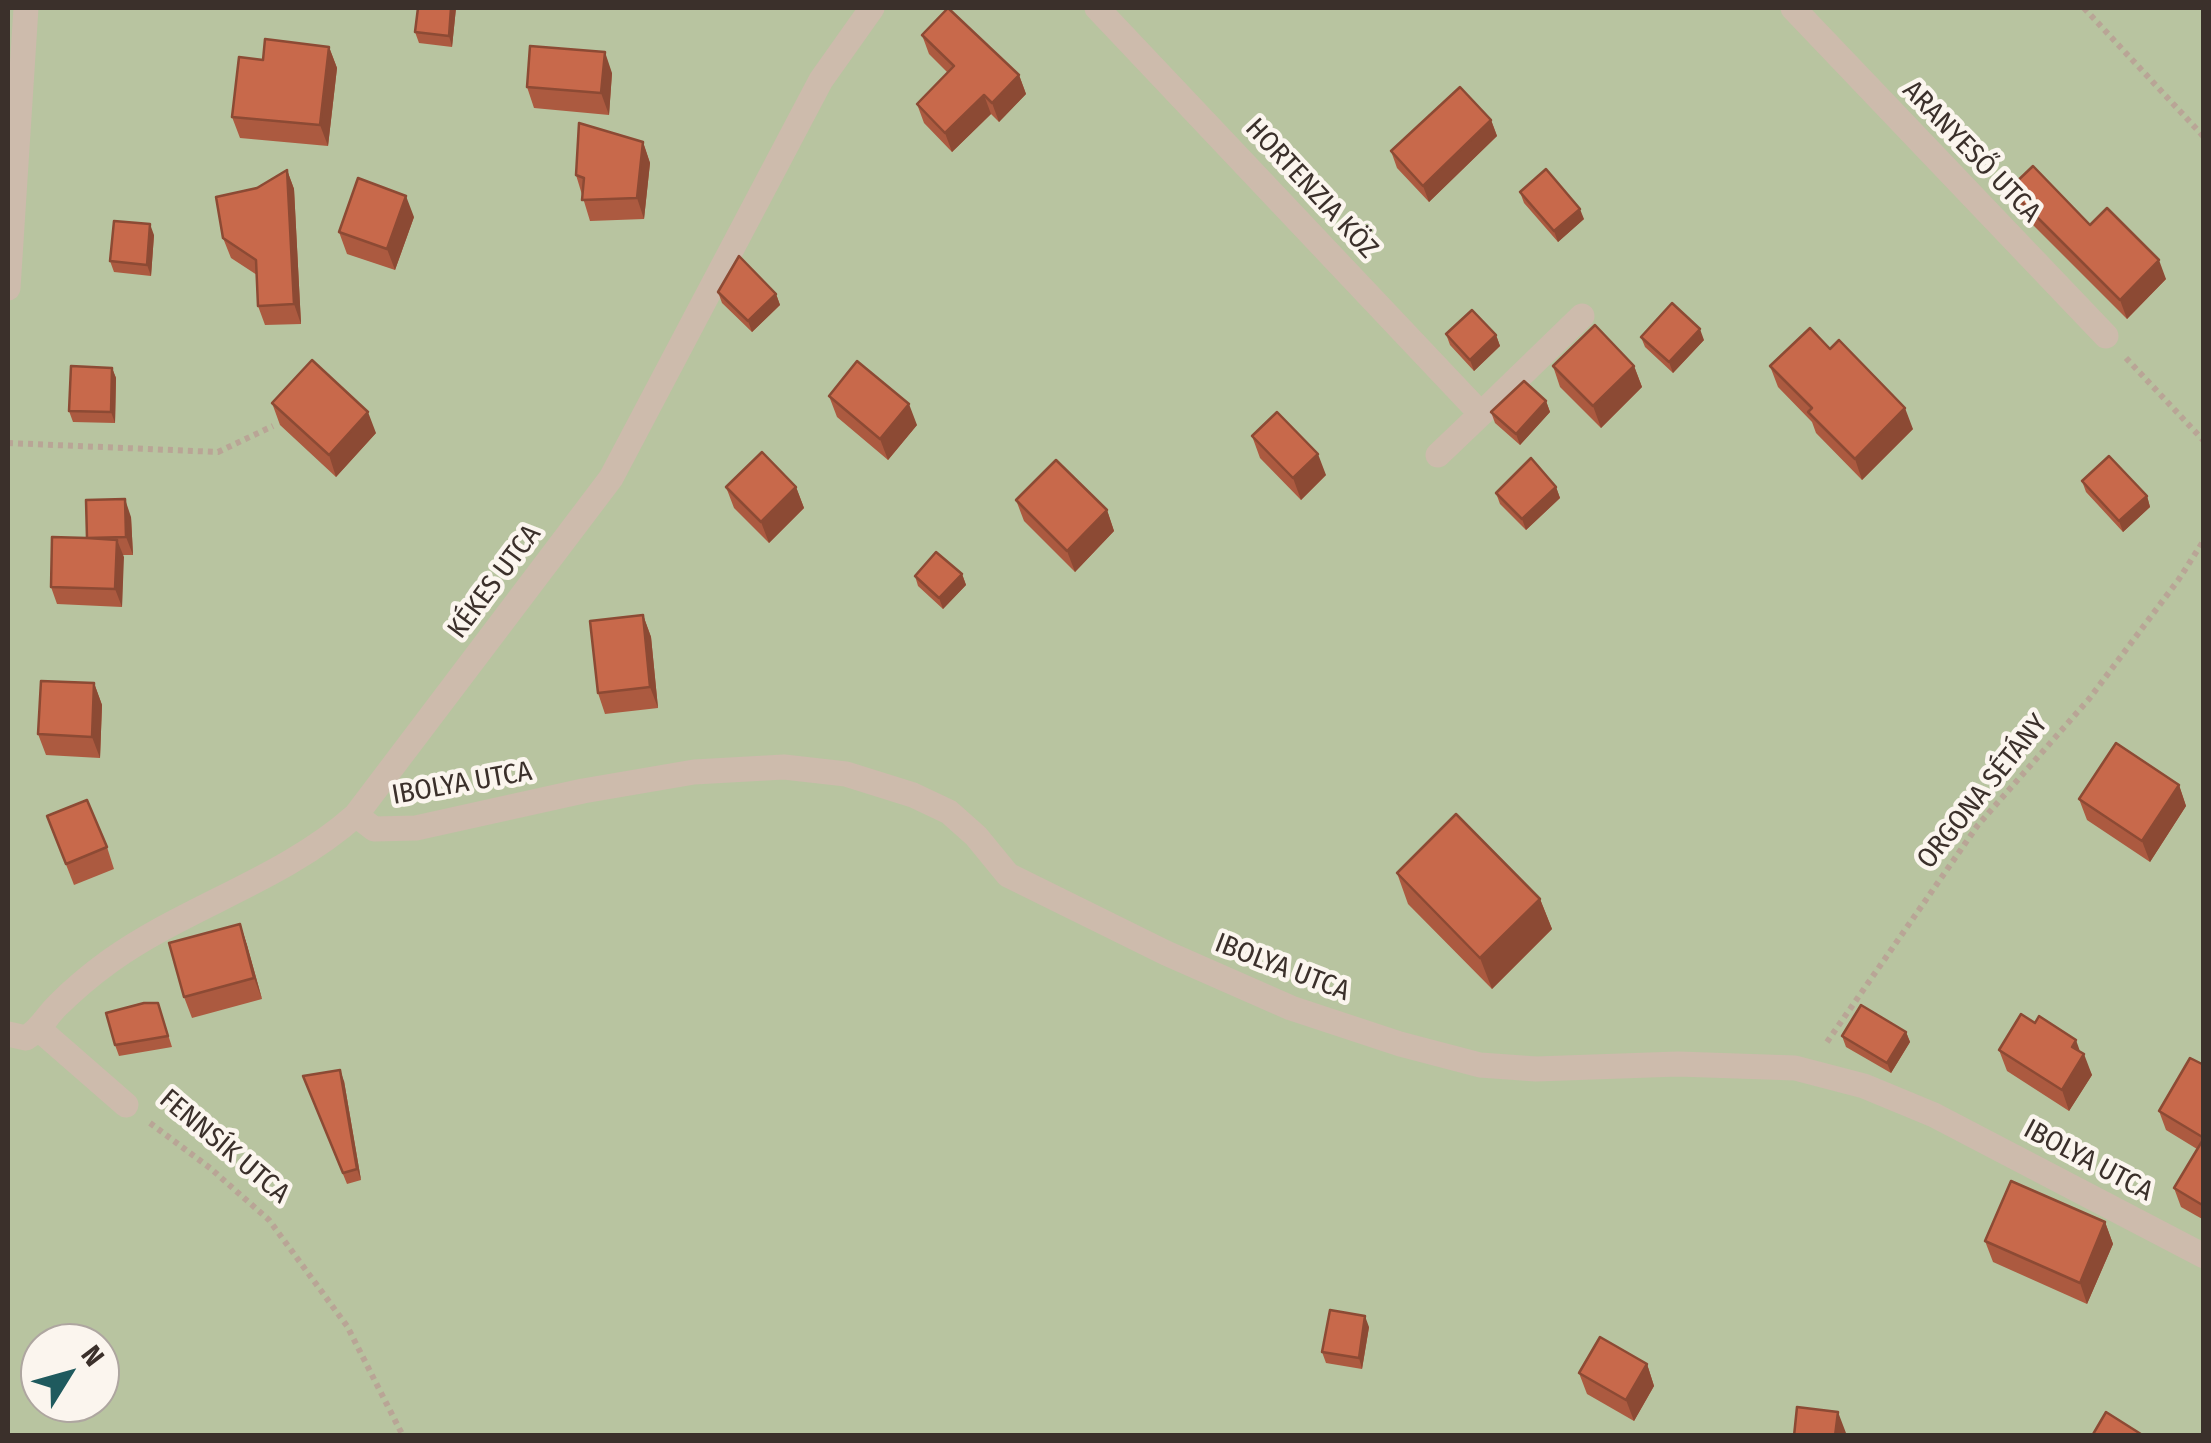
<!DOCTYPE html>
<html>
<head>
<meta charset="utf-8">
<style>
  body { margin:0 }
  #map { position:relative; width:2211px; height:1443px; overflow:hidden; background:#f4ebe1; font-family:"Fira Sans Condensed",sans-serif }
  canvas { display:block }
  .frame { position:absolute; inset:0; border:10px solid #3b302b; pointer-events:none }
  .north { position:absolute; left:20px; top:1323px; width:100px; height:100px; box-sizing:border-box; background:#fbf5ee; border:2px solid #aea6a0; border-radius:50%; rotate:53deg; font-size:28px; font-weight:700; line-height:40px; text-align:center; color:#3b302b }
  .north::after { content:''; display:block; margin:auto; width:35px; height:45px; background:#1f5a5e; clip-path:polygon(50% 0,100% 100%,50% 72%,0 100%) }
</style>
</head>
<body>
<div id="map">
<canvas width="2211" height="1443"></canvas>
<div class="frame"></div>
<div class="north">N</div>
</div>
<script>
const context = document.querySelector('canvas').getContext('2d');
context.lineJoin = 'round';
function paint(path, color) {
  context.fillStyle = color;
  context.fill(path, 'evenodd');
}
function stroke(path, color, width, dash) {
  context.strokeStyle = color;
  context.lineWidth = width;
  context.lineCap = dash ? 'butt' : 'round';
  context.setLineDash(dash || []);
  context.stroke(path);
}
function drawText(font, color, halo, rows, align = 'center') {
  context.font = font + ' "Fira Sans Condensed",sans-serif';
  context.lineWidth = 9;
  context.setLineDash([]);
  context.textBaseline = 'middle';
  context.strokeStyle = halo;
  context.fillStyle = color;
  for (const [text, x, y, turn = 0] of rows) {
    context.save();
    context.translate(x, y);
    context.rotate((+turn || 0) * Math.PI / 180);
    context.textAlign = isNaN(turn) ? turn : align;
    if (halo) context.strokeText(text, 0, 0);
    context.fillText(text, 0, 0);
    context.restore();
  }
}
paint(new Path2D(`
  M8,8H2203V1435L8,1436ZM40,1343H100V1403H40Z`), '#b8c4a0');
stroke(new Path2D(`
  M2084,8L2204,137
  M2126,358L2204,441
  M8,443L218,452L273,426
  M1827,1042L1978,825L2089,699L2179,579L2204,540
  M150,1123L210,1168L269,1220L347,1326L403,1436`), '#b9a596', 6, [5, 5]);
stroke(new Path2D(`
  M1097,8L1481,414L1582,316
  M1793,8L2106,336
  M8,288L26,8
  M1438,455L1481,414
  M356,815L374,829L416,828L583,791L694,772L784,767L846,774L913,795L949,812L976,836L1008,875L1166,953L1291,1008L1400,1044L1480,1065L1536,1069L1678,1064L1795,1068L1864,1086L1934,1115L2204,1256
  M40,1030L126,1105
  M8,1034L26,1038C41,1029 45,1018 57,1006C73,990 92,974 110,961C189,905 283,880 356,815L611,478L821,80L872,8`), '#cdbbac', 25);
paint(new Path2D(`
  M418,8H456L452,47L419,43L415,32Z
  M922,35L1019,75L1026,94L999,122L991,114L952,152L924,123L917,104L948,73L929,54Z
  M329,47L337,68L328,146L240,138L232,117L263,60Z
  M612,73L609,115L534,108L527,87Z
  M1491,120L1497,136L1429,202L1397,168L1391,151Z
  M643,142L650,163L644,219L590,221L576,175Z
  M287,170L294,189L301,324L265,325L258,306L257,275L231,258L223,238L257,188Z
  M2009,189L2090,225L2166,279L2127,319L2016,208Z
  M1520,192L1584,219L1558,242L1524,203Z
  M414,217L395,270L347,254L339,232Z
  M154,235L151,276L114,272L110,261Z
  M718,292L776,294L780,305L752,332L722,303Z
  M1446,334L1496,335L1500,346L1474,371L1450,345Z
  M1641,337L1704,340L1673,373L1645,347Z
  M1553,366H1634L1642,387L1601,428L1560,387Z
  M1770,366L1913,429L1862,480L1816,433L1812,422L1778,387Z
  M112,368L116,378L115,423L73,422L69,411Z
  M829,396L917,425L888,460L837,417Z
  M1546,401L1550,412L1520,445L1495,423L1491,412Z
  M272,403L376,433L336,477L280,425Z
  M1252,436L1326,475L1301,500L1260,458Z
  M2082,481L2147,496L2150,507L2123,532L2086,492Z
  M726,487H796L804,508L769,543L734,508Z
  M1556,487L1560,498L1526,530L1500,504L1496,493Z
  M1016,500L1107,510L1114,531L1075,572L1024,521Z
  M131,517L133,555H123L122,607L57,604L51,587L87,538Z
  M962,574L966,585L943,609L918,586L915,576Z
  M643,615L651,637L658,708L605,714L598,693Z
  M94,683L102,705L100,758L46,755L38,734Z
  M2179,785L2186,806L2150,862L2087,820L2079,799Z
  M47,816L107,847L114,869L74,885Z
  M1397,873L1540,899L1552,929L1492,989L1408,904Z
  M240,924L247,945L262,999L192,1018L184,997Z
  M158,1003L172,1047L119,1056L115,1045Z
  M1906,1032L1910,1042L1891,1073L1846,1047L1842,1036Z
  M1999,1050L2080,1052L2092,1075L2069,1111L2007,1071Z
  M2204,1065V1220L2181,1207L2174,1188L2197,1149L2166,1130L2159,1111Z
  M303,1076L344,1081L361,1180L347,1184Z
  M2105,1222L2113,1244L2087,1304L1993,1262L1985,1241Z
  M1369,1327L1362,1369L1326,1363L1322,1352Z
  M1647,1364L1654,1386L1634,1421L1587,1394L1579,1373Z`), '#ac5a40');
paint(new Path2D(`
  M451,8H456L452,47L449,36Z
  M329,47L337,68L328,146L320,125Z
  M605,52L612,73L609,115L601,93Z
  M1019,75L1026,94L999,122L992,103Z
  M984,95L991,114L952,152L945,133Z
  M1491,120L1497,136L1429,202L1423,186Z
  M643,142L650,163L644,219L637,198Z
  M287,170L294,189L301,324L294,304Z
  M406,196L414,217L395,270L387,249Z
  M1580,209L1584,219L1558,242L1554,231Z
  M150,224L154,235L151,276L147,265Z
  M2159,260L2166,279L2127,319L2120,300Z
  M776,294L780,305L752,332L748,321Z
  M1700,329L1704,340L1673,373L1669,362Z
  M1496,335L1500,346L1474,371L1470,360Z
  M1634,366L1642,387L1601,428L1593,406Z
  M112,368L116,378L115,423L111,412Z
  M1546,401L1550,412L1520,445L1516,434Z
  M909,404L917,425L888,460L880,439Z
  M1905,408L1913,429L1862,480L1855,459Z
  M368,412L376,433L336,477L329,455Z
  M1318,454L1326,475L1301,500L1293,478Z
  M796,487L804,508L769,543L761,522Z
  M1556,487L1560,498L1526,530L1522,519Z
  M2147,496L2150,507L2123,532L2119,521Z
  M125,499L131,517L133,555L126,537Z
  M1107,510L1114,531L1075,572L1067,551Z
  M117,540L124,557L122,607L115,589Z
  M962,574L966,585L943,609L939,598Z
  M643,615L651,637L658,708L650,687Z
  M94,683L102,705L100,758L92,737Z
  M2179,785L2186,806L2150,862L2142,841Z
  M1540,899L1552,929L1492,989L1480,958Z
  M240,924L247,945L262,999L254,978Z
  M1906,1032L1910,1042L1891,1073L1887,1063Z
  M2076,1040L2082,1057L2084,1054L2092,1075L2069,1111L2062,1090L2072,1047Z
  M340,1070L344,1081L361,1180L357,1169Z
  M2105,1222L2113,1244L2087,1304L2080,1283Z
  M1365,1316L1369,1327L1362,1369L1359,1358Z
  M1647,1364L1654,1386L1634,1421L1626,1400Z
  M1838,1412L1846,1433L1845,1436H1835Z`), '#8c4a34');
const building = new Path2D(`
  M418,8H451L449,36L415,32Z
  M948,8L1019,75L992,103L984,95L945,133L917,104L954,66L922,35Z
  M265,39L329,47L320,125L232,117L239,57L263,60Z
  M530,46L605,52L601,93L527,87Z
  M1460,87L1491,120L1423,186L1391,151Z
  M579,123L643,142L637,198L582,200L584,178L576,175Z
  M2033,166L2090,225L2107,208L2159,260L2120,300L2009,189Z
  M1546,169L1580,209L1554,231L1520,192Z
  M287,170L294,304L258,306L256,260L223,238L216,197L257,188Z
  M358,178L406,196L387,249L339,232Z
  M114,221L150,224L147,265L110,261Z
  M739,256L776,294L748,321L718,292Z
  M1672,303L1700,329L1669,362L1641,337Z
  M1472,310L1496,335L1470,360L1446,334Z
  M1595,325L1634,366L1593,406L1553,366Z
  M1810,328L1830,349L1839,340L1905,408L1855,459L1808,412L1812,408L1770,366Z
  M312,360L368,412L329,455L272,403Z
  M857,361L909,404L880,439L829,396Z
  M71,366L112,368L111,412L69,411Z
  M1524,381L1546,401L1516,434L1491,412Z
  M1277,412L1318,454L1293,478L1252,436Z
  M762,452L796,487L761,522L726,487Z
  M2109,456L2147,496L2119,521L2082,481Z
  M1531,458L1556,487L1522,519L1496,493Z
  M1056,460L1107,510L1067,551L1016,500Z
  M125,499L126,537L87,538L117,540L115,589L51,587L52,537L87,538L86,500Z
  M936,552L962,574L939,598L915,576Z
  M643,615L650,687L598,693L590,621Z
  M41,681L94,683L92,737L38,734Z
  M2116,743L2179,785L2142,841L2079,799Z
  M87,800L107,847L66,864L47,816Z
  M1456,814L1540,899L1480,958L1397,873Z
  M240,924L254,978L184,997L169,943Z
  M144,1003H158L168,1036L115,1045L106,1013Z
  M1861,1005L1906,1032L1887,1063L1842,1036Z
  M2021,1014L2035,1023L2039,1016L2076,1040L2072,1047L2084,1054L2062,1090L1999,1050Z
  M2190,1058L2204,1065V1138L2159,1111Z
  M340,1070L357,1169L343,1173L303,1076Z
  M2204,1138V1206L2174,1188Z
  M2011,1181L2105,1222L2080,1283L1985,1241Z
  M1330,1310L1365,1316L1359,1358L1322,1352Z
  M1600,1337L1647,1364L1626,1400L1579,1373Z
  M1797,1407L1838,1412L1835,1436H1794Z
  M2106,1412L2144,1436H2092Z`);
paint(building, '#c8694b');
stroke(building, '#8c4a34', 2.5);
drawText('28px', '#3b302b', '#fbf5ee', [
  ["ARANYESŐ UTCA",1971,152,46],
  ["HORTENZIA KÖZ",1311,189,47],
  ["KÉKES UTCA",495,582,-53],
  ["IBOLYA UTCA",462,784,-10],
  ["ORGONA SÉTÁNY",1983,792,-51],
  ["IBOLYA UTCA",1282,968,21],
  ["FENNSÍK UTCA",224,1147,40],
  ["IBOLYA UTCA",2088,1161,28]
]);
</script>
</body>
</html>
